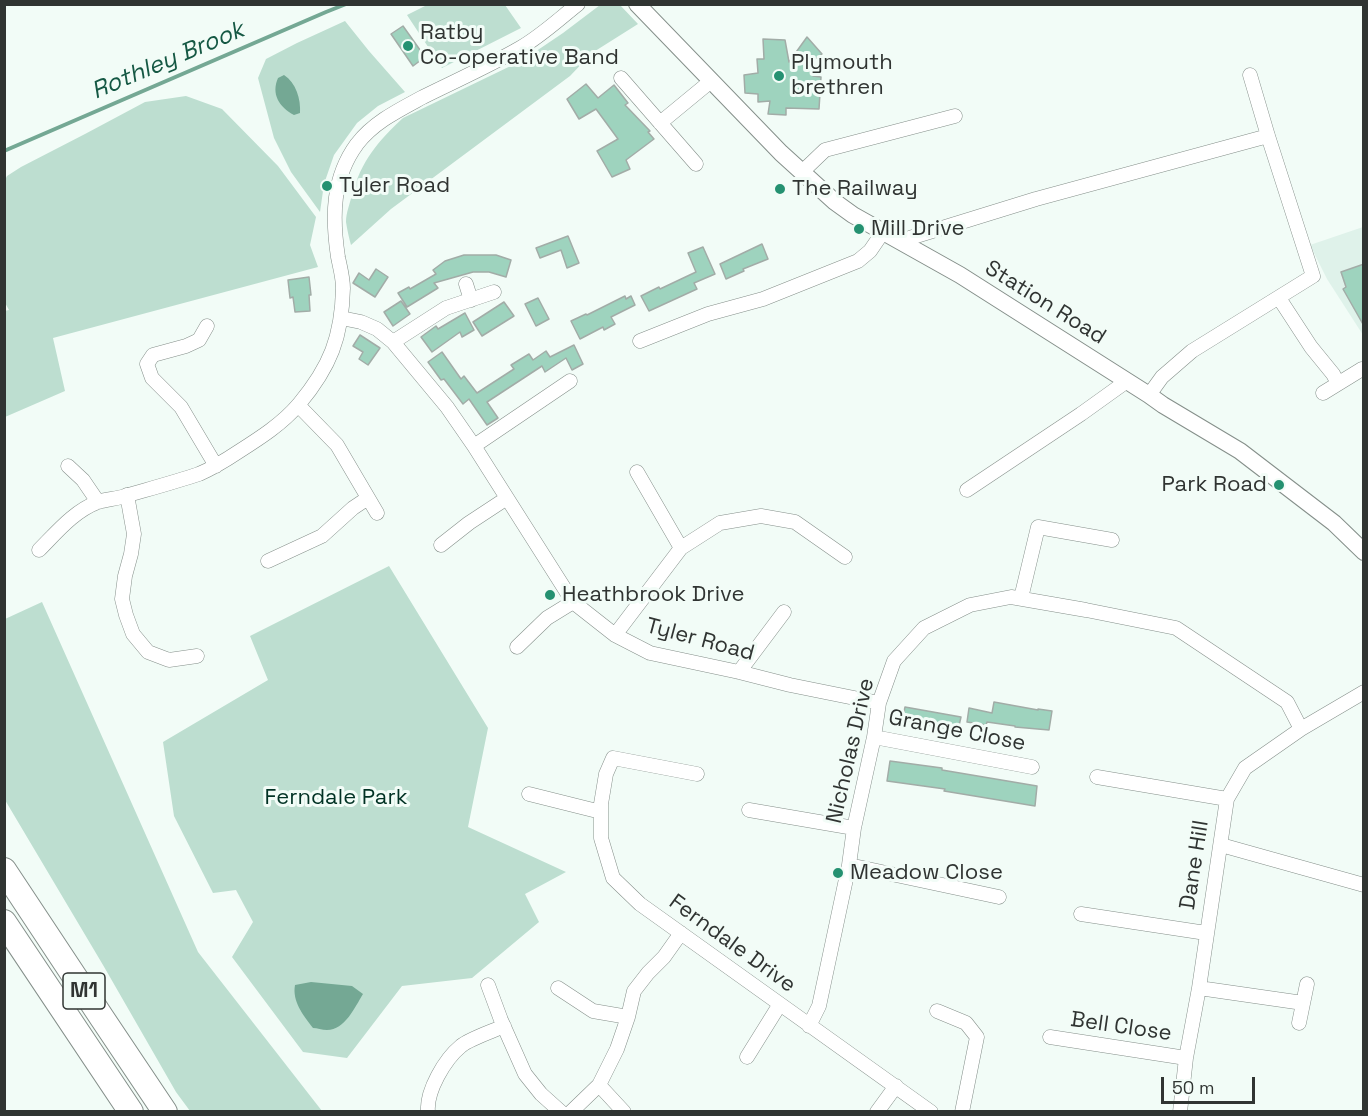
<!DOCTYPE html>
<html>
<head>
<meta charset="utf-8">
<style>
  body { margin:0 }
  #map { position:relative; width:1368px; height:1116px; overflow:hidden; background:#f2fcf7; font-family:"Space Grotesk",sans-serif }
  canvas { display:block }
  .frame { position:absolute; inset:0; border:6px solid #303432; pointer-events:none }
  .scale { position:absolute; left:1161px; top:1077px; width:94px; height:27px; box-sizing:border-box; border:3px solid #303432; border-top:0; padding-left:8px; font-size:18px; line-height:21px; white-space:nowrap; color:#303432; -webkit-text-stroke:4px #f2fcf7; paint-order:stroke }
</style>
</head>
<body>
<div id="map">
<canvas width="1368" height="1116"></canvas>
<div class="frame"></div>
<div class="scale">50 m</div>
</div>
<script>
const context = document.querySelector('canvas').getContext('2d');
context.lineJoin = 'round';
function paint(path, color) {
  context.fillStyle = color;
  context.fill(path, 'evenodd');
}
function stroke(path, color, width, dash) {
  context.strokeStyle = color;
  context.lineWidth = width;
  context.lineCap = dash ? 'butt' : 'round';
  context.setLineDash(dash || []);
  context.stroke(path);
}
function drawText(font, color, halo, rows, align = 'center') {
  context.font = font + ' "Space Grotesk",sans-serif';
  context.lineWidth = 6;
  context.setLineDash([]);
  context.textBaseline = 'middle';
  context.strokeStyle = halo;
  context.fillStyle = color;
  for (const [text, x, y, turn = 0] of rows) {
    context.save();
    context.translate(x, y);
    context.rotate((+turn || 0) * Math.PI / 180);
    context.textAlign = isNaN(turn) ? turn : align;
    if (halo) context.strokeText(text, 0, 0);
    context.fillText(text, 0, 0);
    context.restore();
  }
}
paint(new Path2D(`
  M1363,227V335L1327,279L1310,245Z`), '#dff2ea');
paint(new Path2D(`
  M427,5H505L521,28L442,68L407,15Z
  M600,5H620L638,24L592,53L570,76L391,209L351,245C349,238 347,229 346,222C346,213 350,203 352,195C361,161 378,141 403,118L523,60L563,33Z
  M345,21L369,51L405,92L378,106L357,123L334,155L324,184L320,212L291,172L274,138L258,78L266,59L297,43Z
  M186,96L222,109L278,166L316,217L310,245L318,267L53,338L65,391L5,417L4,311L9,310L4,301V182L7,176L21,167L85,134L145,102Z
  M389,566L488,728L468,827L566,872L525,894L539,922L472,978L402,986L347,1058L303,1052L232,957L253,922L236,890L213,893L174,816L163,742L268,680L250,636Z
  M42,602L198,952L322,1111H190L176,1092L103,965L5,800V619Z`), '#bdded0');
paint(new Path2D(`
  M284,75C296,83 301,99 300,113L294,115C279,107 271,94 278,78Z
  M311,982L352,986L363,994C355,1007 345,1030 327,1030C322,1030 317,1028 313,1028C303,1015 292,1001 295,985Z`), '#74a894');
stroke(new Path2D(`
  M4,151L326,12L346,4`), '#74a894', 4);
const building = new Path2D(`
  M403,26L425,57L413,66L391,34Z
  M807,37L822,54L811,62L813,76L821,77L819,109L786,108V115L768,114L770,101L758,102V94L745,93L744,75L758,73L757,59H764L763,39L785,40L789,62Z
  M586,84L598,98L614,85L628,103L625,105L650,131L648,132L654,139L626,160L630,169L612,177L597,151L618,139L596,109L579,119L567,99Z
  M568,236L579,263L567,268L561,250L540,258L536,248Z
  M762,244L768,259L743,269L744,271L726,279L720,264Z
  M703,247L715,274L694,283L697,289L649,311L641,296L659,287L660,289L696,272L688,253Z
  M464,255H496L511,260L506,277L489,272H473L434,283L438,288L407,307L398,293L409,287L410,289L436,274L433,270L445,261Z
  M1364,264V326L1343,289L1346,287L1341,272Z
  M376,269L388,277L375,297L353,283L359,273L369,280Z
  M309,277L311,295H309L310,311L295,312L293,297L290,298L288,280Z
  M625,296L626,299L631,296L635,305L611,317L615,324L604,330L603,327L580,339L571,321L586,314L587,315Z
  M538,298L549,319L536,326L525,304Z
  M401,301L410,314L393,326L384,312Z
  M504,302L514,316L482,336L473,322Z
  M465,313L474,330L462,337L460,332L432,352L421,337L436,326L438,329Z
  M360,335L380,348L368,365L359,359L363,352L353,346Z
  M574,345L583,364L572,370L566,358L545,372L542,366L487,402L498,418L487,425L469,399L463,404L444,379L441,380L428,362L442,352L461,379L464,376L477,393L514,369L511,365L529,354L533,360L546,351L550,357Z
  M994,702L1038,710V709L1052,711L1049,730L1015,727V726L987,722L986,725L967,722L969,708L992,713Z
  M905,707L961,717L958,730L902,721Z
  M890,761L942,768V770L1037,786L1035,806L944,791L945,789L887,781Z`);
paint(building, '#9ed3be');
stroke(building, '#a2aca7', 1.5);
const minor = new Path2D(`
  M621,78L696,164
  M660,123L711,81
  M802,172L825,150L955,116
  M900,241L1036,199L1268,136
  M466,284L471,300
  M1279,298L1311,347L1333,374L1338,383
  M341,318L361,322L377,329L393,342L447,407L474,446L573,602L615,635L650,653L739,672L790,685L879,703
  M207,326L199,340L186,346L153,355L147,364L152,378L181,407L216,466
  M640,341L708,314L763,299L858,261L870,251L883,232
  M393,342L446,308L494,292
  M1323,393L1362,369
  M1149,395L1162,377L1192,351L1313,276L1268,136L1250,75
  M298,405L337,445L377,513
  M474,446L570,381
  M68,466L83,480L98,502
  M637,472L681,548
  M967,490L1081,414L1127,381
  M127,495L134,534L131,554L125,576L122,599L126,615L133,634L148,652L169,660L197,656
  M441,545L469,523L507,498
  M39,550C57,532 74,511 98,502C107,499 116,499 125,496C149,489 175,482 199,474C213,468 226,460 238,452C260,438 282,424 299,404C330,367 342,337 343,288C343,278 340,267 338,257C332,217 332,178 357,144C374,122 399,110 423,97C455,81 489,66 520,48C541,36 559,19 578,4
  M268,561L322,536L353,508L368,498
  M1021,598L1038,527L1112,540
  M615,635L681,548L720,523L761,516L795,522L845,557
  M517,647L547,618L573,602
  M739,672L784,612
  M874,737L1032,767
  M697,774L613,758L606,774L601,804V838L613,878L640,904L931,1112
  M1097,777L1227,799
  M529,794L601,812
  M749,810L854,828
  M1221,845L1364,885
  M849,865L999,897
  M1081,914L1206,933
  M488,985L501,1020L525,1074L541,1094L561,1112
  M558,988L593,1011L628,1017
  M1199,988L1303,1003
  M937,1011L966,1023L977,1037L962,1112
  M1299,1023L1307,984
  M809,1026L819,1006L849,865L854,828L874,737L879,703L894,661L924,628L970,605L1011,597L1086,610L1176,628L1287,702L1301,729
  M1050,1037L1186,1058
  M747,1057L780,1004
  M599,1085L624,1112
  M428,1112C426,1091 445,1059 461,1046C469,1039 493,1031 504,1026
  M571,1112L599,1085L617,1049L628,1017L634,991L648,973L664,957L681,933
  M877,1112L896,1086
  M1180,1112L1186,1058L1199,988L1227,799L1245,768L1301,729L1364,692`);
const tertiary = new Path2D(`
  M637,4L781,153L835,202L853,215L960,275L1149,395L1163,405L1240,451L1334,523L1364,552`);
const motorway = new Path2D(`
  M4,870L102,1018L165,1112
  M4,922L131,1112`);
stroke(minor, '#858f8a', 15);
stroke(tertiary, '#858f8a', 18);
stroke(motorway, '#858f8a', 26);
stroke(minor, '#fff', 14);
stroke(tertiary, '#fff', 16);
stroke(motorway, '#fff', 24);
for (const [x, y, r, color] of [
  [408,46,6,"#259171"],
  [779,76,6,"#259171"],
  [327,186,6,"#259171"],
  [780,189,6,"#259171"],
  [859,229,6,"#259171"],
  [1279,485,6,"#259171"],
  [550,595,6,"#259171"],
  [838,873,6,"#259171"]
]) {
  const dot = new Path2D();
  dot.arc(x, y, r, 0, 2 * Math.PI);
  context.fillStyle = color;
  context.fill(dot);
  stroke(dot, '#f2fcf7', 2);
}
for (const [x, y, w] of [
  [84,991,42]
]) {
  const box = new Path2D();
  box.roundRect(x - w / 2, y - 18, w, 36, 4.5);
  context.fillStyle = '#f2fcf7';
  context.fill(box);
  stroke(box, '#303432', 1.5);
}
drawText('bold 21px', '#303432', null, [
  ["M1",84,991]
]);
drawText('22px', '#303432', '#f2fcf7', [
  ["Ratby",420,33],
  ["Co-operative Band",420,58],
  ["Plymouth",791,63],
  ["brethren",791,88],
  ["Tyler Road",339,186],
  ["The Railway",792,189],
  ["Mill Drive",871,229],
  ["Park Road",1267,485,"right"],
  ["Heathbrook Drive",562,595],
  ["Meadow Close",850,873]
], 'left');
drawText('22px', '#303432', '#f2fcf7', [
  ["Station Road",1045,303,32],
  ["Tyler Road",700,640,15],
  ["Grange Close",957,731,11],
  ["Nicholas Drive",851,751,-77],
  ["Dane Hill",1195,865,-81],
  ["Ferndale Drive",732,944,36],
  ["Bell Close",1121,1027,8]
]);
drawText('22px', '#013224', '#f2fcf7', [
  ["Ferndale Park",336,798]
]);
drawText('italic 24px', '#155844', '#f2fcf7', [
  ["Rothley Brook",168,61,-23]
]);
</script>
</body>
</html>
